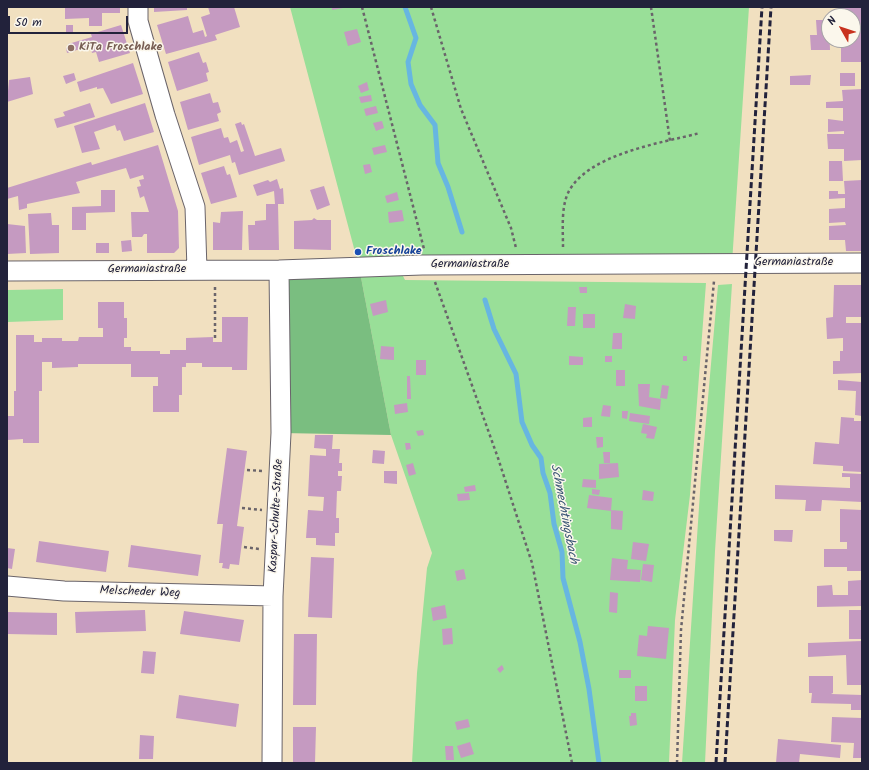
<!DOCTYPE html>
<html>
<head>
<meta charset="utf-8">
<style>
  body { margin:0 }
  #map { position:relative; width:869px; height:770px; overflow:hidden; background:#f1e0c0; font-family:Kalam,sans-serif }
  canvas { display:block }
  .frame { position:absolute; inset:0; border:8px solid #22223b; pointer-events:none }
  .north { position:absolute; left:821px; top:8px; width:40px; height:40px; box-sizing:border-box; background:#fbf7ec; border:1px solid #a4a2a5; border-radius:50%; rotate:309deg; font-size:11px; font-weight:700; line-height:16px; text-align:center; color:#22223b }
  .north::after { content:''; display:block; margin:auto; width:14px; height:18px; background:#c8321e; clip-path:polygon(50% 0,100% 100%,50% 72%,0 100%) }
  .scale { position:absolute; left:8px; top:16px; width:120px; height:18px; box-sizing:border-box; border:2px solid #22223b; border-top:0; padding-left:5px; font-size:12px; line-height:14px; white-space:nowrap; color:#22223b; -webkit-text-stroke:3px #fbf7ec; paint-order:stroke }
</style>
</head>
<body>
<div id="map">
<canvas width="869" height="770"></canvas>
<div class="frame"></div>
<div class="north">N</div>
<div class="scale">50 m</div>
</div>
<script>
const context = document.querySelector('canvas').getContext('2d');
context.lineJoin = 'round';
function paint(path, color) {
  context.fillStyle = color;
  context.fill(path, 'evenodd');
}
function stroke(path, color, width, dash) {
  context.strokeStyle = color;
  context.lineWidth = width;
  context.lineCap = dash ? 'butt' : 'round';
  context.setLineDash(dash || []);
  context.stroke(path);
}
function drawText(font, color, halo, rows, align = 'center') {
  context.font = font + ' Kalam,sans-serif';
  context.lineWidth = 3;
  context.setLineDash([]);
  context.textBaseline = 'middle';
  context.strokeStyle = halo;
  context.fillStyle = color;
  for (const [text, x, y, turn = 0] of rows) {
    context.save();
    context.translate(x, y);
    context.rotate((+turn || 0) * Math.PI / 180);
    context.textAlign = isNaN(turn) ? turn : align;
    if (halo) context.strokeText(text, 0, 0);
    context.fillText(text, 0, 0);
    context.restore();
  }
}
paint(new Path2D(`
  M290,7H749L732,263L398,266L405,280L706,283L690,495L675,620L669,763H412L417,673L427,568L432,553L391,435L359,267Z
  M732,284L715,551L705,763H682L701,477L718,285Z
  M63,289V320L8,322V290Z`), '#99df98');
paint(new Path2D(`
  M359,267L391,435L281,433L279,270Z`), '#7abe80');
stroke(new Path2D(`
  M405,7L416,38L408,62L411,84L420,105L435,125L438,163L448,187L462,232
  M485,300L494,329L516,374L522,422L532,445L541,458L543,473L550,493L554,524L562,552L563,578L580,642L589,689L599,763`), '#67b6e1', 5);
paint(new Path2D(`
  M65,7H120V13H102V26H89V18L65,19Z
  M154,7H187V10L154,12Z
  M208,7H234L240,27L215,35L217,40L166,54L157,25L188,16L193,33L203,30L205,37L207,36L201,17L210,14Z
  M332,7H343V8L332,10Z
  M840,7H862V62H841V40H853V16H840Z
  M816,20H829L830,50H811L810,35H817Z
  M66,25H73V32L66,33Z
  M121,25L130,53L99,62L96,52L92,53L90,46L67,53L66,48L69,47L68,44L92,37L91,34Z
  M357,29L361,42L348,46L344,32Z
  M199,52L203,63L206,62L209,72L206,73L208,81L177,91L168,62Z
  M133,63L143,94L111,104L103,88L97,89V87L80,92L77,82Z
  M74,73L76,80L66,84L63,76Z
  M840,73H855V86H840Z
  M811,75L810,85H790V76Z
  M30,77L33,94L7,102L9,80Z
  M367,82L369,90L361,93L358,86Z
  M862,89V160L844,161V149H828L827,134H844V131L828,132V119L843,121V108H826V102L843,101L842,90Z
  M210,93L213,103L218,102L221,112L217,114L219,121L188,130L180,102Z
  M371,95L372,101L361,103L359,97Z
  M90,103L95,117L57,128L54,119L65,116L63,112Z
  M145,103L154,132L124,141L120,130L117,131L115,125L94,132L100,149L82,153L74,126Z
  M376,106L378,113L366,116L364,109Z
  M382,121L384,128L376,131L373,123Z
  M241,122L242,125L244,124L255,156L281,148L285,161L239,175L235,162L232,163L230,155L199,165L191,137L221,128L224,138L228,137L230,143L237,140L241,152L244,151L235,124Z
  M158,145L178,211L179,248L174,253H147V234H144L142,237H132L131,212H149L144,196L140,198L137,187L141,186L139,180L144,179L143,175L130,179L126,168L76,182L80,193L27,204V208L19,210L18,196L7,199V188L91,162L92,165Z
  M385,145L387,152L374,155L372,148Z
  M829,161H842L843,181H829Z
  M370,164L372,172L365,174L363,165Z
  M224,166L227,175L230,174L237,197L211,204L201,173Z
  M277,179L280,189L283,188L284,204H278L279,250H249L248,225H255V221L266,220V204H275L274,191L257,196L253,185L268,180L270,182Z
  M862,180V251H846L845,240H829V226L846,225L845,222L829,223V209L845,208V198L829,199V191H838V194H845L844,181Z
  M324,186L330,205L317,210L310,190Z
  M101,190H115V212L86,213V230H72V207L101,206Z
  M397,192L399,200L387,203L385,196Z
  M402,210L404,221L389,223L388,212Z
  M243,211L242,250H213V222L220,223L221,212Z
  M51,213L52,225H59V253L30,254L28,214Z
  M314,218L317,220H331V250L294,249V221L312,220Z
  M7,224L25,226L26,253L7,254Z
  M131,240L132,251L122,252L121,241Z
  M96,243H109V253H96Z
  M834,285H862V317H846V323H862V373L833,374V361H840V351H843V338L827,339L826,318L833,317Z
  M579,287H587V293H580Z
  M386,300L388,312L373,316L370,304Z
  M98,302H124V318H127V338H124V347H131V351H160V354H170V350H186V338L213,337V342H222V317H248L247,370H232V367H202V363H186V367H182V395H179V412H153V386H158V377H131V364H78V367L52,368V362H42V391H39V443H23V439L7,440V416H14V391H16V335H34V342H42V338H62V341H78L79,337H103V328H98Z
  M625,304L636,306L635,319L623,318Z
  M568,307H576L575,326H567Z
  M583,314H595V328H583Z
  M613,333H622V349H612Z
  M381,346L394,347V360L380,359Z
  M569,356L583,357V365H569Z
  M605,356H612V362H605Z
  M683,356H687V361H683Z
  M416,360H426V375H416Z
  M616,370H625V386H616Z
  M407,376H410L411,399H407Z
  M838,380L862,382V416L855,415L856,391L838,390Z
  M638,384H650L649,397L661,399L660,410L639,406Z
  M662,385L669,386L667,399L660,398Z
  M407,403L408,412L395,414L394,405Z
  M603,405L611,406L610,417L601,416Z
  M622,411H628L627,419L622,418Z
  M630,413L650,416L649,424L629,421Z
  M592,417V427H583V418Z
  M841,417L854,418V421H862V472L843,471V466L813,464L815,442L839,444Z
  M643,424L657,427L654,439L646,438L647,434L641,433Z
  M423,430L424,435L418,436L416,431Z
  M315,435H333L332,449H340L339,463H342V471H338V476H342L341,491H337L336,518H339V533H335V546L316,545V538H306L308,510L323,511L324,497L308,496L310,455L326,456V449L314,448Z
  M596,437H603V447L597,448Z
  M405,443H410L411,449L406,450Z
  M227,448L247,451L237,526L244,527L239,565L230,564L229,569L222,568L223,563H219L223,524H217Z
  M373,450L385,451L384,464L372,463Z
  M603,452H610V463H604Z
  M413,463L416,474L409,476L406,465Z
  M618,463L619,477L599,479V464Z
  M384,471H397V484L384,483Z
  M842,473L862,474V502L822,500L821,511H805L806,500L775,499V485L850,488V477H842Z
  M583,479L596,480V488L582,487Z
  M475,485L476,491L465,492L464,487Z
  M592,489L600,490L599,495L592,494Z
  M643,490L654,492L653,501L642,500Z
  M469,493L470,500L458,501L457,494Z
  M589,495L612,498L611,511L587,508Z
  M840,509L862,510V571H847V567H824V549H847V542H840Z
  M611,510L623,511L622,530L611,529Z
  M774,530H793L792,542L774,541Z
  M39,541L109,551L106,572L36,562Z
  M633,542L649,544L646,561L631,559Z
  M131,545L201,555L198,576L128,567Z
  M7,548L15,549L12,569L7,568Z
  M311,557L334,558L332,618L308,617Z
  M612,558L628,560L627,569L641,570L640,582L610,580Z
  M643,564L654,565L652,582L641,580Z
  M464,569L466,579L457,581L455,571Z
  M862,580V606L817,607V586L832,585L833,595H848V581Z
  M610,592L618,593L617,613L609,612Z
  M445,605L447,618L433,621L431,608Z
  M145,610L146,631L76,633L75,612Z
  M849,610H862V639H849Z
  M184,611L244,620L240,642L180,634Z
  M7,612L57,613V635L7,634Z
  M648,626L669,628L666,659L637,656L639,635L647,636Z
  M452,628L453,644L443,645L442,629Z
  M294,634H317L316,705H293Z
  M862,641V685H847L846,655L808,657V643Z
  M143,651L156,652L154,674L141,673Z
  M502,665L504,669L500,673L497,669Z
  M619,670H631V678H619Z
  M809,676H833V693L831,694L862,695V710H851V704L811,703L812,693H809Z
  M635,686H647V701H635Z
  M179,695L239,704L236,727L176,718Z
  M631,713H636L637,725L630,726L629,716H631Z
  M832,717L862,718V758H853L854,743L831,742Z
  M468,719L470,727L457,730L455,722Z
  M293,727H316L315,763H293Z
  M140,735L154,736L153,759H139Z
  M778,739L841,745L840,758L800,754L799,763H776Z
  M470,742L474,754L461,758L457,746Z
  M445,746H453L454,760H446Z`), '#c59ac1');
const street = new Path2D(`
  M138,7V21L165,115L195,207L197,270
  M7,271L279,270L422,265L862,263
  M7,586L64,591L273,596
  M272,763L273,596L281,433L279,270`);
stroke(street, '#6a646a', 21);
stroke(new Path2D(`
  M362,7L424,249
  M431,7L461,109L511,228L516,248
  M651,7L670,141
  M563,247C563,230 561,208 568,193C587,154 661,143 700,133
  M435,282L498,458L532,563L572,763
  M215,287V338
  M247,470L263,471
  M242,508L262,510
  M244,547L259,549
  M677,763L681,630L714,281`), '#6a646a', 2.5, [3, 3]);
stroke(street, '#fff', 19);
stroke(new Path2D(`
  M716,763L762,7
  M725,763L771,7`), '#22223b', 3, [6, 3]);
for (const [x, y, r, color] of [
  [71,48,4,"#8d6e63"],
  [358,252,4,"#1a4fb4"]
]) {
  const dot = new Path2D();
  dot.arc(x, y, r, 0, 2 * Math.PI);
  context.fillStyle = color;
  context.fill(dot);
  stroke(dot, '#fbf7ec', 1.5);
}
drawText('bold 12px', '#785e54', '#fbf7ec', [
  ["KiTa Froschlake",79,48]
], 'left');
drawText('bold 12px', '#164399', '#fbf7ec', [
  ["Froschlake",366,252]
], 'left');
drawText('12px', '#22223b', '#fbf7ec', [
  ["Germaniastraße",794,263],
  ["Germaniastraße",470,265],
  ["Germaniastraße",147,270],
  ["Kaspar-Schulte-Straße",277,516,-87],
  ["Melscheder Weg",140,593,2]
]);
drawText('italic 13px', '#3a5675', '#fbf7ec', [
  ["Schmechtingsbach",563,514,79]
]);
</script>
</body>
</html>
